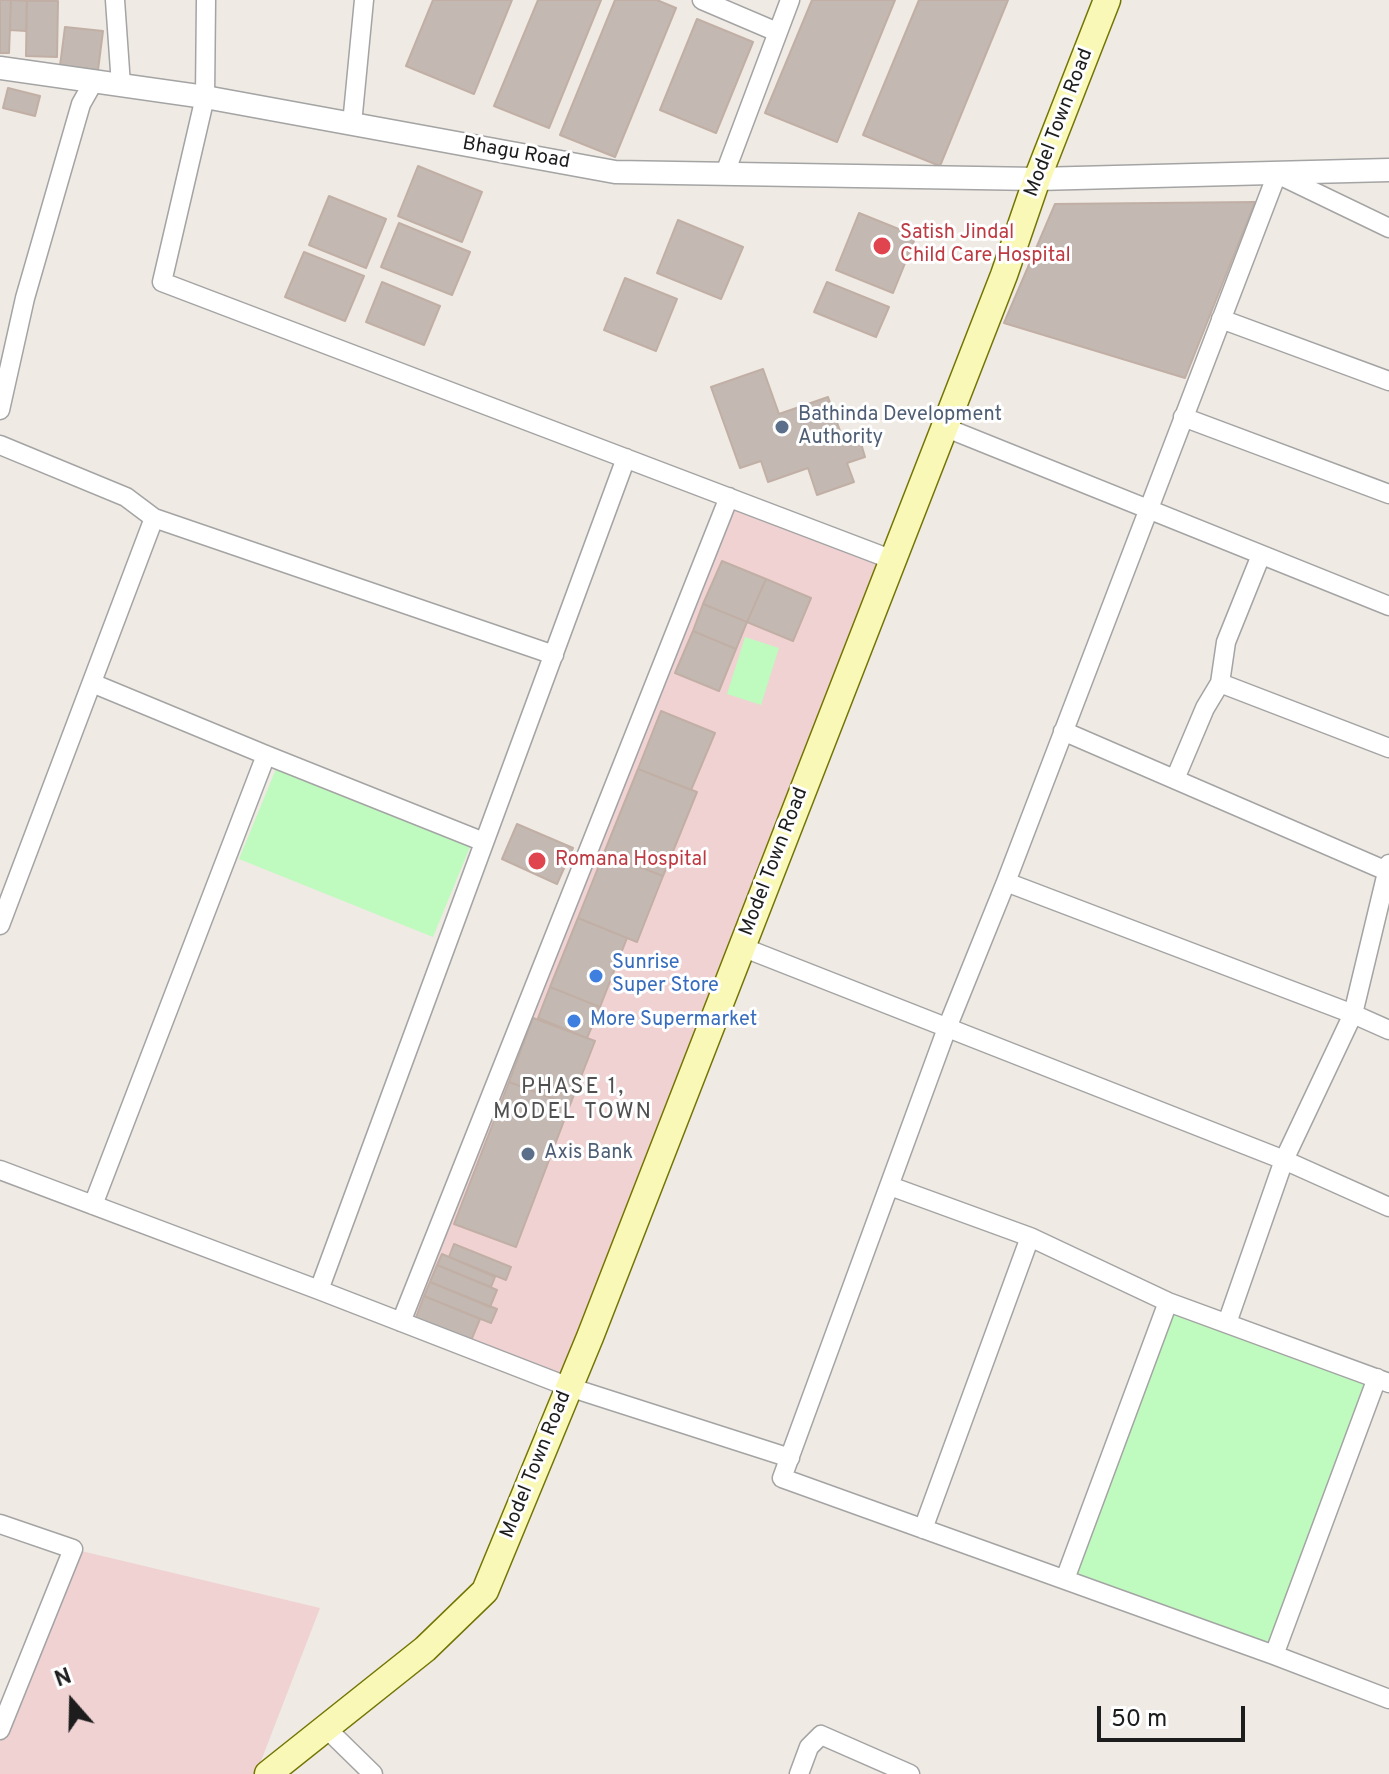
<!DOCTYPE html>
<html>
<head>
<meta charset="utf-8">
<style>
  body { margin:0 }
  #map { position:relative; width:1389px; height:1774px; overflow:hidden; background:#efeae3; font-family:Overpass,sans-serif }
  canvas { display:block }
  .north { position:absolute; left:32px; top:1662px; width:80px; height:80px; -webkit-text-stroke:6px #fff; paint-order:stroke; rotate:340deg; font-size:22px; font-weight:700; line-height:32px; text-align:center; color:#1d1d1d }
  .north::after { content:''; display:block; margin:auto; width:28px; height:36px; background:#1d1d1d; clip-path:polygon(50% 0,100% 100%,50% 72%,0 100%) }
  .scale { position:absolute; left:1097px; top:1706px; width:148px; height:36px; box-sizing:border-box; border:4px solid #1d1d1d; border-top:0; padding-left:10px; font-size:24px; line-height:28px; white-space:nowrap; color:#1d1d1d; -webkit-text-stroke:6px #fff; paint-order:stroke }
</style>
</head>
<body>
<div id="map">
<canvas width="1389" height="1774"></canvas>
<div class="north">N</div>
<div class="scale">50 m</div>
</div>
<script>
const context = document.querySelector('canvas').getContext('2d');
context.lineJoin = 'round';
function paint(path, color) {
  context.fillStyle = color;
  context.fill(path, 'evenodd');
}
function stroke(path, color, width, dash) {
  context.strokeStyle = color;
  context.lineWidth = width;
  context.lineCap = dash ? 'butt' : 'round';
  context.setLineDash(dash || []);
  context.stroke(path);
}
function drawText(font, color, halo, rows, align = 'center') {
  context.font = font + ' Overpass,sans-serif';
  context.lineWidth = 6;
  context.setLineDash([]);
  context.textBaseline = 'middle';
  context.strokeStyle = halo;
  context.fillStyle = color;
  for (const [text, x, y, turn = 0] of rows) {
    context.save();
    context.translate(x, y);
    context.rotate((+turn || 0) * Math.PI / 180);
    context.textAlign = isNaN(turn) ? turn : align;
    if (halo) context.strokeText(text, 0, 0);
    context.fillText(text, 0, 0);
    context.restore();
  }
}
paint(new Path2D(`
  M729,497L893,560L569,1387L401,1322Z
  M73,1549L320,1608L256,1774H0V1729Z`), '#f0d2d3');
paint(new Path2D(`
  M745,637L779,648L761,705L727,694Z
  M276,769L470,847L433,937L239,859Z
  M1168,1302L1377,1378L1274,1655L1065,1579Z`), '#bffabf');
const building = new Path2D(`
  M0,0H11L9,53H0Z
  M11,0L27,1L26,31L10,30Z
  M433,0H512L474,94L406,66Z
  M538,0H601L549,128L494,106Z
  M615,0H657L676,8L615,157L560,135Z
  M812,0H895L837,142L765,113Z
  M919,0H1008L940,166L863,135Z
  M27,1H58L57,57L26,56Z
  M697,19L753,42L716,133L660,110Z
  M65,27L103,31L98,70L60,66Z
  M8,88L40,96L35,116L3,108Z
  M418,166L482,192L462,242L398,216Z
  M329,196L386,219L366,268L309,245Z
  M1255,202L1185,378L1004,323L1055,204Z
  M859,213L916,236L893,293L836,270Z
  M678,220L743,247L721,299L657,273Z
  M399,223L470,252L452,295L381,267Z
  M304,252L364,276L345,321L285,297Z
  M625,278L677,299L656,351L604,330Z
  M382,282L440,306L424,345L366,322Z
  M827,282L889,307L876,337L814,312Z
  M763,369L779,414L828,397L845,445L860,440L865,457L847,463L854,482L817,495L808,468L768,482L761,461L740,468L711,387Z
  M722,561L766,579L747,622L703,604Z
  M766,579L811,598L793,641L747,622Z
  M703,604L747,622L736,649L693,631Z
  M693,631L736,649L719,691L675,673Z
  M661,711L715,733L691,790L638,769Z
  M638,769L697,792L663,876L604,853Z
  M517,824L573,848L557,884L502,859Z
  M604,853L663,876L637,942L578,918Z
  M578,918L627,938L600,1007L550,987Z
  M550,987L600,1007L587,1038L538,1018Z
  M533,1018L595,1041L570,1105L509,1082Z
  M509,1082L570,1105L516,1247L454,1224Z
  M454,1244L511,1267L506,1280L449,1257Z
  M442,1254L495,1277L491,1287L437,1265Z
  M437,1265L497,1290L490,1307L430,1282Z
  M430,1282L497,1309L491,1323L424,1296Z
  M424,1296L480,1319L470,1343L415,1320Z`);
paint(building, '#c3b9b2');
stroke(building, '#c1afa5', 2);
const minor = new Path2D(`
  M115,0L121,85
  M206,0L205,97L162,282L893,560
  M702,0L777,32
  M352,124L364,0
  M725,173L790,0
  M1389,228L1277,174L1006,882L947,1028L782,1478L1274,1655L1389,1699
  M1221,319L1389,381
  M0,410L25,298L81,104L94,81
  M1183,417L1389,494
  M944,427L1389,606
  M0,445L126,497L154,518
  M92,683L266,755L484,842
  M1220,683L1389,748
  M1063,731L1389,872
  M1175,779L1205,708L1220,683L1226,642L1261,555
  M1006,882L1353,1014L1389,1030
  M0,925L154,518L554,655
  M742,947L1284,1160L1389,1207
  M0,1170L319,1290L569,1387L790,1458
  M890,1186L1030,1237L1168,1302L1389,1383
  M93,1205L266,755
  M319,1290L626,458
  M401,1322L729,497
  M1227,1323L1284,1160L1353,1014L1389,864
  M0,1524L73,1549L0,1730
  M923,1529L1030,1237
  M1065,1579L1168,1302
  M1274,1655L1377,1378
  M326,1728L373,1774
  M799,1774L809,1747L821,1735L910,1774`);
const tertiary = new Path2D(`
  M0,68L205,97L615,172L1037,179L1389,170`);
const secondary = new Path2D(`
  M268,1774L425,1649L485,1591L590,1337L1004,275L1037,179L1107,0`);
stroke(minor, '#a4a4a4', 21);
stroke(tertiary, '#a4a4a4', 25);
stroke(secondary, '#737503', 29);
stroke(minor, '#fff', 18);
stroke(tertiary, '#fff', 22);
stroke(secondary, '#faf8b6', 26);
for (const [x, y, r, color] of [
  [882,246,10,"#e0444e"],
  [782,427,8,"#5c6f8a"],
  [537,861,10,"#e0444e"],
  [596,976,8,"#3f7fe0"],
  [574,1021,8,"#3f7fe0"],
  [528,1154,8,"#5c6f8a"]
]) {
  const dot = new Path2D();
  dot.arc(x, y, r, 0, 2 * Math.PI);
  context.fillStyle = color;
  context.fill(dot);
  stroke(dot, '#fff', 3);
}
drawText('20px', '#1d1d1d', '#fff', [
  ["Model Town Road",1060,123,-69],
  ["Bhagu Road",516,154,10],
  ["Model Town Road",775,862,-69],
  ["Model Town Road",537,1465,-68]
]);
drawText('20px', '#be3a42', '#fff', [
  ["Satish Jindal",900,234],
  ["Child Care Hospital",900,257],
  ["Romana Hospital",555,861]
], 'left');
drawText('20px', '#4e5e75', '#fff', [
  ["Bathinda Development",798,416],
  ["Authority",798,439],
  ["Axis Bank",544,1154]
], 'left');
drawText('20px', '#366cbe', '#fff', [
  ["Sunrise",612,964],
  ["Super Store",612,987],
  ["More Supermarket",590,1021]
], 'left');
context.letterSpacing = '2px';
drawText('22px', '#505050', '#fff', [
  ["PHASE 1,",573,1089],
  ["MODEL TOWN",573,1114]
]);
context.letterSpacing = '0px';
</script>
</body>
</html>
